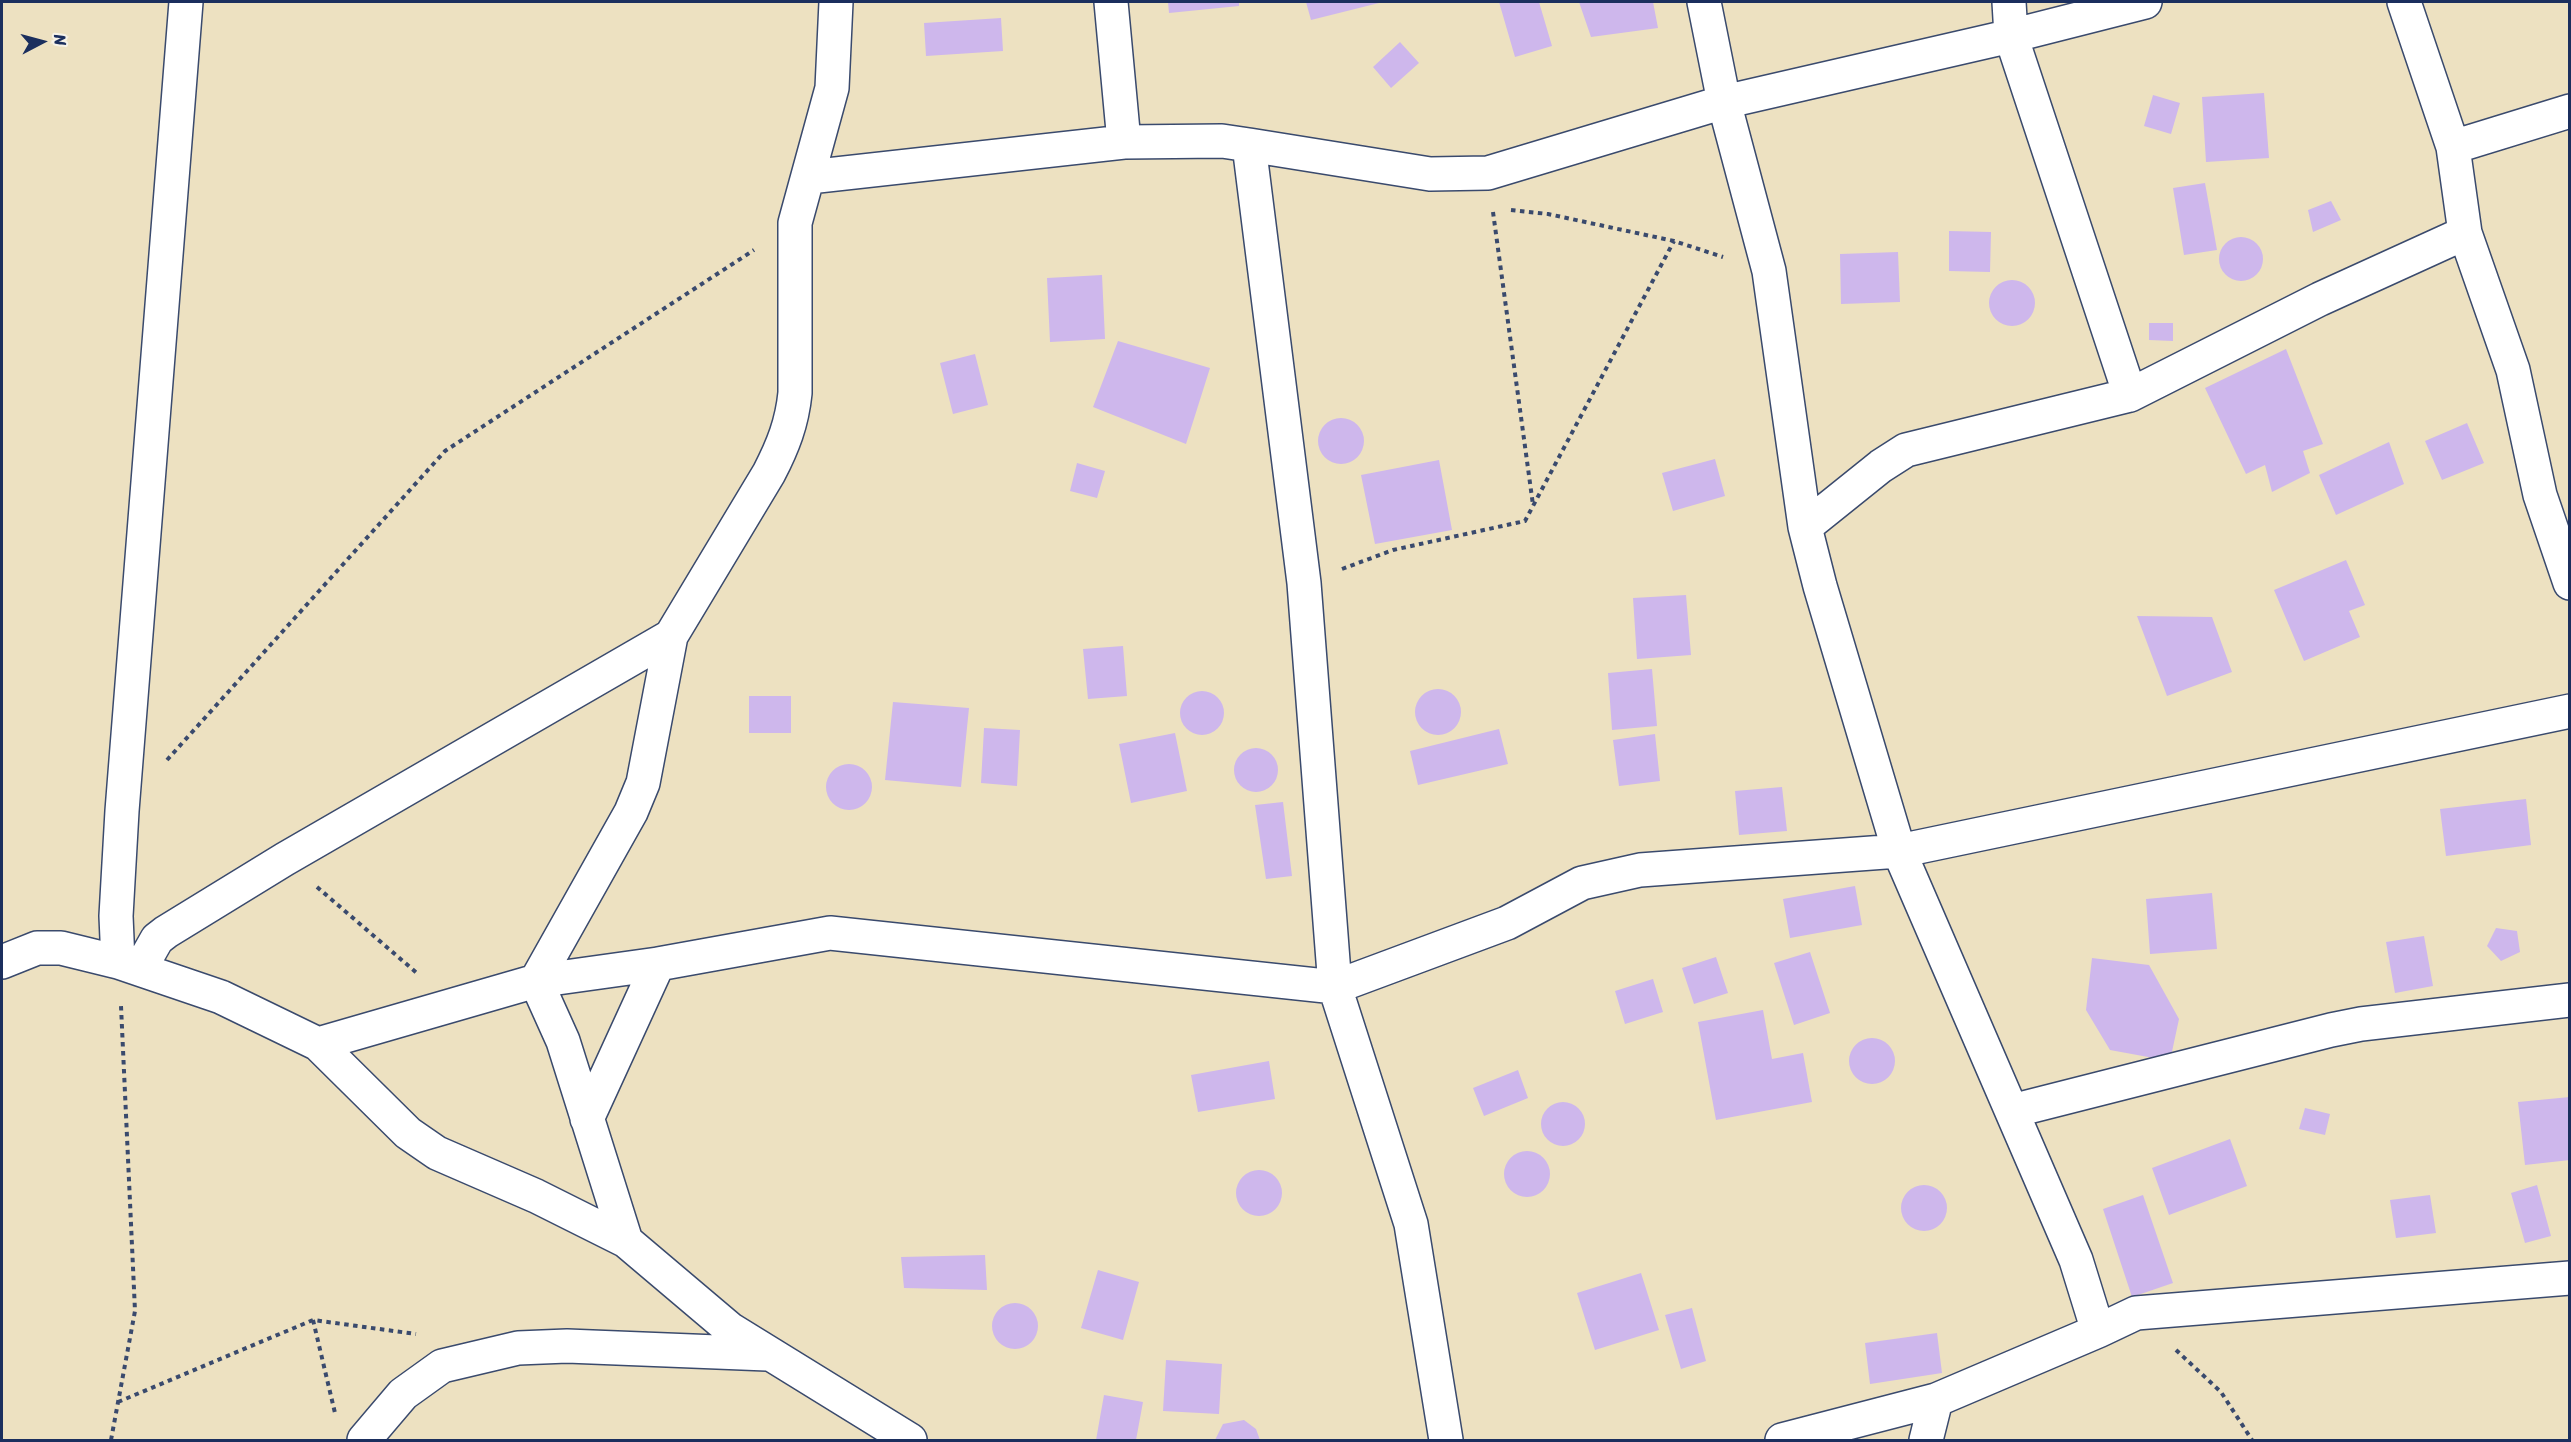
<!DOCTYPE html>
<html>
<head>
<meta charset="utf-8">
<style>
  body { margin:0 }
  #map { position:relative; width:2571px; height:1442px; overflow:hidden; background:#ede1c1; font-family:Sriracha,sans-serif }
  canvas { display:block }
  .frame { position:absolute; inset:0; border:3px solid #1b2f5e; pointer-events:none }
  .north { position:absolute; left:12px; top:12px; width:60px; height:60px; -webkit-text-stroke:4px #f7f3e8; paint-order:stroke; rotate:84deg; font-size:16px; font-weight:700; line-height:24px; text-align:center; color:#1b2f5e }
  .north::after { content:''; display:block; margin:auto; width:21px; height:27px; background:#1b2f5e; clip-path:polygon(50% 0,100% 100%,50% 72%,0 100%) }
</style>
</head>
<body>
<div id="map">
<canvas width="2571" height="1442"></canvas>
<div class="frame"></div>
<div class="north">N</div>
</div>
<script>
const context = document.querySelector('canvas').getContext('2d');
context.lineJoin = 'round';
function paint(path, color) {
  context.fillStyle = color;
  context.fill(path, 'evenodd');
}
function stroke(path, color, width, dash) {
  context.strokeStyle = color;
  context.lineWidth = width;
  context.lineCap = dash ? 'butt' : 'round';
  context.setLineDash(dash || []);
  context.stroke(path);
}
paint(new Path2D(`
  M1168,2H1239V6L1169,13Z
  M1306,2H1378L1379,3L1311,20Z
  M1499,2H1539L1552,46L1515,57Z
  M1579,2H1653L1658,28L1591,37Z
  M1001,18L1003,51L926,56L924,23Z
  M1400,42L1419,63L1391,88L1373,67Z
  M2264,93L2269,158L2206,162L2202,97Z
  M2153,95L2180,103L2171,134L2144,126Z
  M2205,183L2217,250L2184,255L2173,188Z
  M2331,201L2341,220L2313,232L2308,210Z
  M1949,231L1991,232L1990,272L1949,271Z
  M2219 259a22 22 0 1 1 44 0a22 22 0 1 1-44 0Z
  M1898,252L1900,302L1841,304L1840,254Z
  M1102,275L1105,339L1050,342L1047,278Z
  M1989 303a23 23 0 1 1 46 0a23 23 0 1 1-46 0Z
  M2149,323H2173V341L2149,340Z
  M1118,341L1210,368L1186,444L1093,407Z
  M2286,349L2323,444L2303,451L2310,473L2272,492L2265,465L2246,474L2205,388Z
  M975,354L988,405L953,414L940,363Z
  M1318 441a23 23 0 1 1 46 0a23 23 0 1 1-46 0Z
  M2467,423L2484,463L2442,480L2425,441Z
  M2389,442L2404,484L2336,515L2319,475Z
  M1715,459L1725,496L1673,511L1662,473Z
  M1439,460L1452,530L1375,544L1361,475Z
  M1077,463L1105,471L1097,498L1070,491Z
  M2346,560L2365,605L2349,611L2360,637L2304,661L2274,590Z
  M1686,595L1691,655L1637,659L1633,598Z
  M2137,616L2212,617L2232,672L2167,696Z
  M1123,646L1127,696L1088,699L1083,649Z
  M1652,669L1657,726L1612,730L1608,673Z
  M1415 712a23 23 0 1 1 46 0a23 23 0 1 1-46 0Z
  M1180 713a22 22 0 1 1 44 0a22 22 0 1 1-44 0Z
  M749,696H791V733H749Z
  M893,702L969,708L961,787L885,780Z
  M984,728L1020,730L1017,786L981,783Z
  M1499,729L1508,764L1418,785L1410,751Z
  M1175,733L1187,791L1131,803L1119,744Z
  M1655,734L1660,781L1619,786L1613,740Z
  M1234 770a22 22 0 1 1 44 0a22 22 0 1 1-44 0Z
  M826 787a23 23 0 1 1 46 0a23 23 0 1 1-46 0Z
  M1782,787L1787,831L1739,835L1735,791Z
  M2526,799L2531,845L2446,856L2440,809Z
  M1283,802L1292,876L1266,879L1255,805Z
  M1855,886L1862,925L1790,938L1783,899Z
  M2212,893L2217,949L2150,954L2146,899Z
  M2496,928L2517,931L2520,952L2501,961L2487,946Z
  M2424,936L2433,986L2395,993L2386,942Z
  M1810,952L1830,1013L1794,1025L1774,963Z
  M1716,957L1728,993L1694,1004L1682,968Z
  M2092,958L2149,965L2179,1019L2170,1061L2110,1050L2086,1010Z
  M1653,979L1663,1012L1625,1024L1615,991Z
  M1763,1010L1772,1059L1803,1053L1812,1102L1716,1120L1698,1022Z
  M1849 1061a23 23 0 1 1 46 0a23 23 0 1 1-46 0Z
  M1269,1061L1275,1099L1198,1112L1191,1075Z
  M1518,1070L1528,1098L1484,1116L1473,1088Z
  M2570,1097V1160L2525,1165L2518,1102Z
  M1541 1124a22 22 0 1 1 44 0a22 22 0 1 1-44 0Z
  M2305,1108L2330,1114L2325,1135L2299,1129Z
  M2230,1139L2247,1186L2169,1215L2152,1168Z
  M1504 1174a23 23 0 1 1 46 0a23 23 0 1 1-46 0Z
  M1236 1193a23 23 0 1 1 46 0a23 23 0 1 1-46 0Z
  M2537,1185L2551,1236L2525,1243L2511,1193Z
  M1901 1208a23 23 0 1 1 46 0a23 23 0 1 1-46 0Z
  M2143,1195L2173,1283L2132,1297L2103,1209Z
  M2430,1195L2436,1233L2396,1238L2390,1200Z
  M985,1255L987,1290L904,1288L901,1257Z
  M1098,1270L1139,1282L1123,1340L1081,1328Z
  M1641,1273L1659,1330L1595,1350L1577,1293Z
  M992 1326a23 23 0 1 1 46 0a23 23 0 1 1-46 0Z
  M1692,1308L1706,1361L1681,1369L1665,1315Z
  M1937,1333L1942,1373L1870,1384L1865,1343Z
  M1166,1360L1222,1364L1219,1414L1163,1411Z
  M1104,1395L1143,1402L1136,1440H1096Z
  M1244,1420L1256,1429L1260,1440H1215L1223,1424Z`), '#ceb7ec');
const street = new Path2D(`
  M836,2L832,88L795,223V393C792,423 783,446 769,473L671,636L643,783L631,812L536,981L563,1041L626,1241L730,1329L910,1440
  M1111,2L1124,142
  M1704,2L1724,102L1769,271L1805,527
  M2009,2L2011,36L2145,2
  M2404,2L2453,147L2465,233L2513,370L2540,495L2570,583
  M2453,147L2570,111
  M809,177L1124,142L1222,141L1249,145
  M2,962L37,948H61L118,962L221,997L318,1044L408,1133L437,1153L536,1196L626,1241
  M118,962L116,916L122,811L186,2
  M140,969L157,939L166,932L285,859L671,636
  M318,1044L536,981L658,964L830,933L1335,987L1304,583L1249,145L1430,174L1488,173L1724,102L2011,36L2130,395
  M2012,1111L2331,1030L2361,1024L2570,1000
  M587,1119L658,964
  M2098,1331L2136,1313L2570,1278
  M364,1440L403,1394L442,1366L518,1348L567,1346L767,1354
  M1446,1440L1411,1224L1335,987L1507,923L1582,883L1640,870L1899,851L2570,711
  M1782,1440L1936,1400L2098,1331L2076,1260L1899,851L1820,586L1805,527L1881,466L1906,450L2130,395L2320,299L2465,233
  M1926,1440L1936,1400`);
stroke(street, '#3a4a6d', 36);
stroke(new Path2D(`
  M1511,210L1548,214L1674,241L1723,257
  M1493,212L1533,505
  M1342,569L1393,550L1525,521L1674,241
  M167,760L445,451L754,250
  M317,887L418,974
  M313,1320L335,1413
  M2176,1350L2221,1392L2252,1440
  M118,1402L313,1320L416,1334
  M111,1440L135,1311L121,1006`), '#3a4a6d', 4, [4.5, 4.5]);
stroke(street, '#fff', 33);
</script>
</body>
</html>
